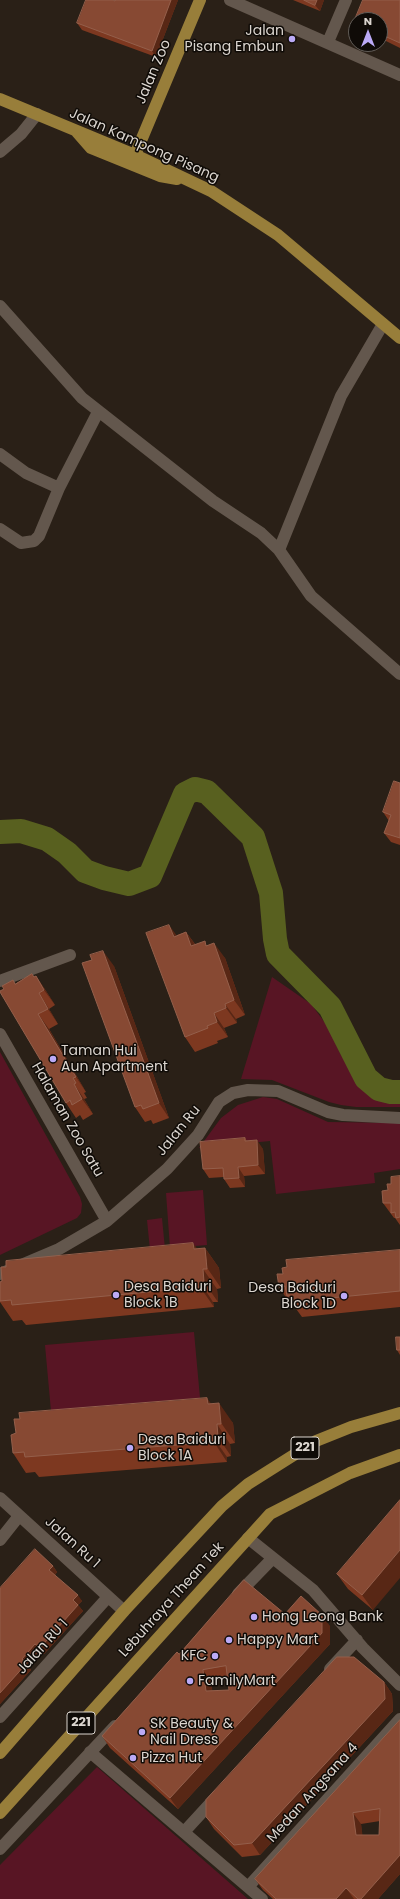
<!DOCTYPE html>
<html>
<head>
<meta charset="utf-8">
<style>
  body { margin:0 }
  #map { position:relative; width:400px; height:1899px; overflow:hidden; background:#2a2017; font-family:Poppins,sans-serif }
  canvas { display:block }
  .north { position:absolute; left:348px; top:12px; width:40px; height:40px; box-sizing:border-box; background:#0f0b07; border:1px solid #615c57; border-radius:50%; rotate:0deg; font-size:11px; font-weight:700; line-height:16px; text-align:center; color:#dbd5cf }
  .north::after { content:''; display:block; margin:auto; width:14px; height:18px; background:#bbaaf6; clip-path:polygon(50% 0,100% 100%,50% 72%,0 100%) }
</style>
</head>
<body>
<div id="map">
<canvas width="400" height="1899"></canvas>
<div class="north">N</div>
</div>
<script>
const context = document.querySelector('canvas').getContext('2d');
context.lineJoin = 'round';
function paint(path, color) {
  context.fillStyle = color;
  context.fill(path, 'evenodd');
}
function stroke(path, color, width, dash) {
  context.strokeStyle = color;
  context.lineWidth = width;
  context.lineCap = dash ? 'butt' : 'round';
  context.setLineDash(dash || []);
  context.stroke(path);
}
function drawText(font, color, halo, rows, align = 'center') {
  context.font = font + ' Poppins,sans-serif';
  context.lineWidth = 3;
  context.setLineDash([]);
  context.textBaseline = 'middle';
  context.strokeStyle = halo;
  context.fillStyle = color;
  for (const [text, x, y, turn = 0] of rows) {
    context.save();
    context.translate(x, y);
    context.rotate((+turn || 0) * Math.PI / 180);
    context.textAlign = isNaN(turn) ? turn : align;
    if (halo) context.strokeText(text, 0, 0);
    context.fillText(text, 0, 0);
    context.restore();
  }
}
paint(new Path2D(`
  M272,977L311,1004L328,1027L341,1055L369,1092L379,1098L400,1097V1107H356L341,1105L329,1102L272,1080L241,1079Z
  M0,1052L80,1197L82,1204L81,1213L77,1218L0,1255Z
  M263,1097L277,1099L328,1122L400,1123V1169L374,1173L375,1183L276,1194L270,1141L199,1148L221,1118L238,1105Z
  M203,1190L207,1245L170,1248L166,1193Z
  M162,1218L165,1249L150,1250L147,1220Z
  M194,1332L200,1398L51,1411L45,1345Z
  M97,1767L248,1899H0V1865Z`), '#581524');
stroke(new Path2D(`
  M0,832L21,831L47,839L67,853L85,871L104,878L129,884L150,876L185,794L195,789L207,792L253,837L271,893L275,939L278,954L330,1007L366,1078L379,1089L391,1092H400`), '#58601f', 24);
stroke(new Path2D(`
  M230,0L400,75
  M328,42L346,0
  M0,152L21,134L37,114
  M0,306L82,398L213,501L261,533L279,550L311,596L400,674
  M0,454L26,473L59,488
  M0,529L21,543L34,541L39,536L59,488L98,412
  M279,550L341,396L383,324
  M0,981L70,955
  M0,1034L107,1221
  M0,1274L59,1249L107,1221L167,1169L198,1135L219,1102L233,1093L248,1090L278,1091L328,1112L343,1115L400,1118
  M0,1498L124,1611
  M248,1538L313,1590L363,1648L400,1685
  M0,1540L19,1516
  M238,1594L273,1558
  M330,1669L357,1640
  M0,1717L108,1597
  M90,1752L262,1899
  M184,1832L217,1796
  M0,1849L115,1726
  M248,1887L400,1719`), '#63574d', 12);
stroke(new Path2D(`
  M0,99L135,155L211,191L278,235L400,338
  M77,132L91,148L160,176L177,179
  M135,155L200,0
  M0,1753L124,1611L222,1506L248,1484L316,1441L351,1427L400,1413
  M0,1813L270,1514L350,1473L400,1455`), '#987e3a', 12);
paint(new Path2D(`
  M178,0L156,57L82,30L77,23L115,1Z
  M293,0H324L320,11Z
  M363,0H400V48L380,38V20H356V25L354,22Z
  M400,783V845L391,842L384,833L389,821L383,812Z
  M186,932L195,944L208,945L225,958L245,1015L236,1019L237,1023L224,1028L228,1037L217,1041L218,1043L195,1052L185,1037L177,935Z
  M114,966L169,1118L153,1124L151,1120L145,1122L135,1107Z
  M32,974L34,977L36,976L46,991L55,1005L49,1009L58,1024L49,1029L86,1092L84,1093L87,1098L84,1099L93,1114L83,1120L80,1115L76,1118L66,1103L4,989L13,980L15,984Z
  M245,1138L247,1141L263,1149L265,1174L244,1176L245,1187L230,1188L224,1179V1177L209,1178L203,1169Z
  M400,1176V1225L395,1218H394L383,1203L388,1190L391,1184Z
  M205,1248L219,1268L221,1288L217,1289L218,1302H213L214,1307L26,1325L22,1320L13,1321L0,1302V1282L197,1249Z
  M400,1250V1307L302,1317L291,1302H289L279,1287L283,1274Z
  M400,1337V1355L397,1350Z
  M211,1404L233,1423L235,1443L230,1444L231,1456L227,1457V1462L39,1477L35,1472L26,1473L13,1453Z
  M400,1500L373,1610L348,1589L337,1574Z
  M53,1566L57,1572L55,1575L82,1601L78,1605L83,1611L44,1654L40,1650L27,1664L31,1670L0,1704V1588Z
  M285,1614L330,1626V1644L178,1809L110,1748L102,1736L179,1654ZM228,1678L229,1690L212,1691L211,1681Z
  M384,1682L392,1694L393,1711L260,1855L242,1857L214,1829L206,1817Z
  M400,1720V1874L378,1899H273L263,1890L255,1879ZM380,1821L379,1835H362L361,1824Z`), '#7d3820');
paint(new Path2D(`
  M171,0H178L156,57L152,51Z
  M317,0H324L320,11L315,5Z
  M169,925L180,940L174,937Z
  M186,932L197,947L191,946Z
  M214,943L225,958L245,1015L234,1000Z
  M103,951L114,966L169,1118L159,1103Z
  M36,976L46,991L55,1005L44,990Z
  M39,993L49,1009L58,1024L48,1009Z
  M225,1004L236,1019L237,1023L226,1008Z
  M214,1013L224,1028L228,1037L217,1022Z
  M38,1014L49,1029L86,1092L76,1077Z
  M74,1084L84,1099L93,1114L82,1099Z
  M257,1140L263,1149L265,1174L258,1165Z
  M238,1167L244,1176L245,1187L239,1178Z
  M193,1243L207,1262L205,1248L219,1268L221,1288L194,1249Z
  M203,1269L217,1289L218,1302L204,1282Z
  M200,1282L213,1302L214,1307L200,1287Z
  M207,1398L220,1416L219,1403L233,1423L235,1443L208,1404Z
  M217,1424L230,1444L231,1456L218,1437Z
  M213,1437L227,1457V1462L214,1442Z
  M400,1550V1578L373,1610L362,1595Z
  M53,1566L57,1572L54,1576L49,1570Z
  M78,1595L82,1601L78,1605L83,1611L44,1654L40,1648L73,1600Z
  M322,1615L330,1626V1644L178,1809L170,1798Z
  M35,1644L40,1650L27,1664L31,1670L0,1704V1693L22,1659Z
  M203,1670L211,1681L214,1702L206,1691Z
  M384,1682L392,1694L393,1711L260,1855L252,1843Z
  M353,1813L361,1824L364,1846L356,1835Z
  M400,1855V1874L378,1899H361Z
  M346,1888L354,1899H336Z`), '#582715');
const building = new Path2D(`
  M86,0H113L115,1V0H171L152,51L77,23Z
  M304,0H317L315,5Z
  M363,0H400V43L380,34V20H356V23L354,22Z
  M394,781L400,783V838L384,833L391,815L383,812Z
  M169,925L174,937L186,932L191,946L205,941L206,946L214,943L234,1000L225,1004L226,1008L214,1013L217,1022L207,1026L208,1028L185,1037L146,933Z
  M103,951L159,1103L143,1109L141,1105L135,1107L82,963L92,960L90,955Z
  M32,974L34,977L36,976L44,990L39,993L48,1009L38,1014L76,1077L73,1078L76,1083L74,1084L82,1099L72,1105L70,1100L66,1103L0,992V991L4,989L2,986L13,980L15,984Z
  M245,1138V1141L257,1140L258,1165L238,1167L239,1178L224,1179L223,1168L203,1169L200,1142Z
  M400,1176V1217L396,1218L395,1212L391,1213V1203H383L382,1191L388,1190L387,1184H391V1177Z
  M193,1243L194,1249L205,1248L207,1269H203L204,1282H200V1287L12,1305L11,1300L0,1301V1282L2,1281L1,1267H6V1261Z
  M400,1250V1291L291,1302V1296H287L285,1286L279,1287L277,1274H283L282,1268L287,1267L286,1260Z
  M396,1337H400V1350H397Z
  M207,1398L208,1404L219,1403L221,1424H217L218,1437H213L214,1442L25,1457L24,1452L13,1453L11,1435L16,1433L14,1419H20L19,1413Z
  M400,1500V1550L362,1595L337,1574Z
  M35,1549L53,1566L49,1570L78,1595L73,1600L78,1605L40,1648L35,1644L22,1659L27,1663L0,1693V1588Z
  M244,1580L285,1614L301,1596L322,1615V1633L170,1798L102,1736L177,1652L179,1654ZM226,1666L229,1690L206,1691L203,1670Z
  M337,1657H354L384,1682L385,1699L252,1843L234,1845L206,1817V1800Z
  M400,1720V1855L361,1899H358L346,1888L336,1899H276L255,1879ZM380,1809L379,1835H356L353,1813Z`);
paint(building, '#874933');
stroke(building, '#945f4b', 1);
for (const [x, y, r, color] of [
  [292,39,4,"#bbaaf6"],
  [53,1059,4,"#bbaaf6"],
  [116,1295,4,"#bbaaf6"],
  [344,1296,4,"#bbaaf6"],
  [130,1448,4,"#bbaaf6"],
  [254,1617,4,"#bbaaf6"],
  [229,1640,4,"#bbaaf6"],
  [215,1656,4,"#bbaaf6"],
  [190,1681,4,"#bbaaf6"],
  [142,1732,4,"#bbaaf6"],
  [133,1758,4,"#bbaaf6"]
]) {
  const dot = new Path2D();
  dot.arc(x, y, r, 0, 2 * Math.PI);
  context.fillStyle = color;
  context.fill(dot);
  stroke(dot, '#0f0b07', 1.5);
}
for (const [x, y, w] of [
  [305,1448,28],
  [81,1723,28]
]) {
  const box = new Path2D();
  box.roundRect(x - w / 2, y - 11, w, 22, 3);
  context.fillStyle = '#0f0b07';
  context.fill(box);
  stroke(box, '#dbd5cf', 1);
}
drawText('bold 13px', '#dbd5cf', null, [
  ["221",305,1448],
  ["221",81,1723]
]);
drawText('14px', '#dbd5cf', '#0f0b07', [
  ["Jalan",284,31,"right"],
  ["Pisang Embun",284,47,"right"],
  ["Taman Hui",61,1051],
  ["Aun Apartment",61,1067],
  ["Desa Baiduri",124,1287],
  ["Block 1B",124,1303],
  ["Desa Baiduri",336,1288,"right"],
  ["Block 1D",336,1304,"right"],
  ["Desa Baiduri",138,1440],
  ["Block 1A",138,1456],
  ["Hong Leong Bank",262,1617],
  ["Happy Mart",237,1640],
  ["KFC",207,1656,"right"],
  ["FamilyMart",198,1681],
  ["SK Beauty &",150,1724],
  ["Nail Dress",150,1740],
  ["Pizza Hut",141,1758]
], 'left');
drawText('14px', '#dbd5cf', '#0f0b07', [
  ["Jalan Zoo",154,72,-67],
  ["Jalan Kampong Pisang",144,146,24],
  ["Halaman Zoo Satu",67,1120,60],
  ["Jalan Ru",179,1131,-51],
  ["Jalan Ru 1",72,1543,42],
  ["Lebuhraya Thean Tek",172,1600,-48],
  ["Jalan RU 1",43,1647,-48],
  ["Medan Angsana 4",313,1793,-48]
]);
</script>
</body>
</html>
